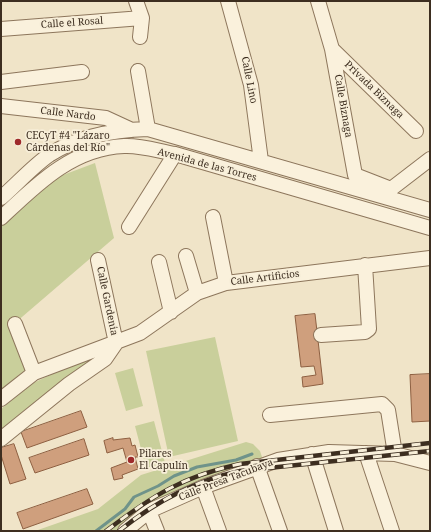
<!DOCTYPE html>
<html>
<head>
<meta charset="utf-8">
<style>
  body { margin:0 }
  #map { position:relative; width:431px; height:532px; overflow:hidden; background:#f0e4c8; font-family:"Noto Serif",serif }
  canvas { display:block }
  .frame { position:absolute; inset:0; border:2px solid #3d2e20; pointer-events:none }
</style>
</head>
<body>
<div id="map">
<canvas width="431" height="532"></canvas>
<div class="frame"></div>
</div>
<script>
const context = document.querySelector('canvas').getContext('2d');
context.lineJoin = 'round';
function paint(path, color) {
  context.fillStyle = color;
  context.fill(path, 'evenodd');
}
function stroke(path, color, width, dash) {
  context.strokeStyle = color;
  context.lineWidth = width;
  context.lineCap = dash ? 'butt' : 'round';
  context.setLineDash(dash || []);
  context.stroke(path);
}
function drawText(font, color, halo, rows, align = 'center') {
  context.font = font + ' "Noto Serif",serif';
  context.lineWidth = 3.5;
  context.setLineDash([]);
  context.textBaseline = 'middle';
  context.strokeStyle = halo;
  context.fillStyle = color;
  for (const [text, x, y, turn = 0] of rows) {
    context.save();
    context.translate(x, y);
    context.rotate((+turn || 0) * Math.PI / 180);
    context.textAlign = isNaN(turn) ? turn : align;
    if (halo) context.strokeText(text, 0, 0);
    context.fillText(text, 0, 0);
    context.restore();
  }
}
paint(new Path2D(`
  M95,163L114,238L15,323L30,366L1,390V225L35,193L55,178Z
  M215,337L238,441L169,457L146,351Z
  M89,357L91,360L26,409L1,430V409L31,384Z
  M133,368L143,406L126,411L115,373Z
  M154,421L165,463L146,468L135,426Z
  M246,442L253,444L260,451L263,460L123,531H35L98,509L141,475Z`), '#c9cf9b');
stroke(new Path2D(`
  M96,531L125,509L134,497L158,486L174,476L197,467L236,460L252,454`), '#6f938a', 3);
const building = new Path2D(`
  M315,314L323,384L303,387L302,377L316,375L314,366L301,367L295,316Z
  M430,374V421L412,422L410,375Z
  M81,411L87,427L27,448L21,432Z
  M113,438V440L130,438L132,446L135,445L138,457H135L138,469L122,475L123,478L114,480L111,468L127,462L123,448L107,453L104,441Z
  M84,439L89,455L35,473L29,458Z
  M14,444L26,479L10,484L1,455V448Z
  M87,489L93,504L23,529L17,513Z`);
paint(building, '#cf9f7d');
stroke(building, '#8d5f41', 1);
const minor = new Path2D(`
  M136,1L142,18L140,37
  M228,1L251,85L261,161
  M318,1L332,49L355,175L391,189L430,159
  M1,29L142,18
  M332,49L416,131
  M138,71L148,129
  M1,82L82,72
  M1,106L106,118L132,130
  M1,198C17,184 32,167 49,155C78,136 114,130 148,129L430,210
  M213,217L226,283
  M1,218C36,185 72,148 124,146C141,145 158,151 175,154L430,228
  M129,227L175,154
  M186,256L197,293
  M159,262L171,312
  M15,324L34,373
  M321,335L365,332L369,329L365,265
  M1,399L34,373L140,333L197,293L226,283L430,258
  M270,415L382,404L388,410L395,454
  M1,439L69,384L105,359L116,343L98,260
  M366,453L392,531
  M312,454L336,531
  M257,466L280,531
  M203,487L219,531
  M149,511L157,531
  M125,531L149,511L203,487L278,460L329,452L395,454L430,463`);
stroke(minor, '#8d765c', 16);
stroke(minor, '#faf1dc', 14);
const rail = new Path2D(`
  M106,531C152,496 183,476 240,464L430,443
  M119,531C155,502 194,481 240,471L430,451`);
stroke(rail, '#3d2e20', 4.5);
stroke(rail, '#f7eed8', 3, [9]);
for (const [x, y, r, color] of [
  [18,142,4,"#9e2a2b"],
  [131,460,4,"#9e2a2b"]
]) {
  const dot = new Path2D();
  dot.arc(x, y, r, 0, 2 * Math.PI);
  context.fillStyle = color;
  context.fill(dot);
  stroke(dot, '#f7eed8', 1.5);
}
drawText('10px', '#3d2e20', '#f7eed8', [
  ["Calle el Rosal",72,23,-4],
  ["Calle Lino",249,80,79],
  ["Privada Biznaga",374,90,44],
  ["Calle Biznaga",343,106,80],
  ["Calle Nardo",68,114,7],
  ["Avenida de las Torres",207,165,15],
  ["Calle Artificios",265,278,-7],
  ["Calle Gardenia",107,301,78],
  ["Calle Presa Tacubaya",226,480,-21]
]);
drawText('10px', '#3d2e20', '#f7eed8', [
  ["CECyT #4 \"Lázaro",26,136],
  ["Cárdenas del Río\"",26,148],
  ["Pilares",139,454],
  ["El Capulín",139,466]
], 'left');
</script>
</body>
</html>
